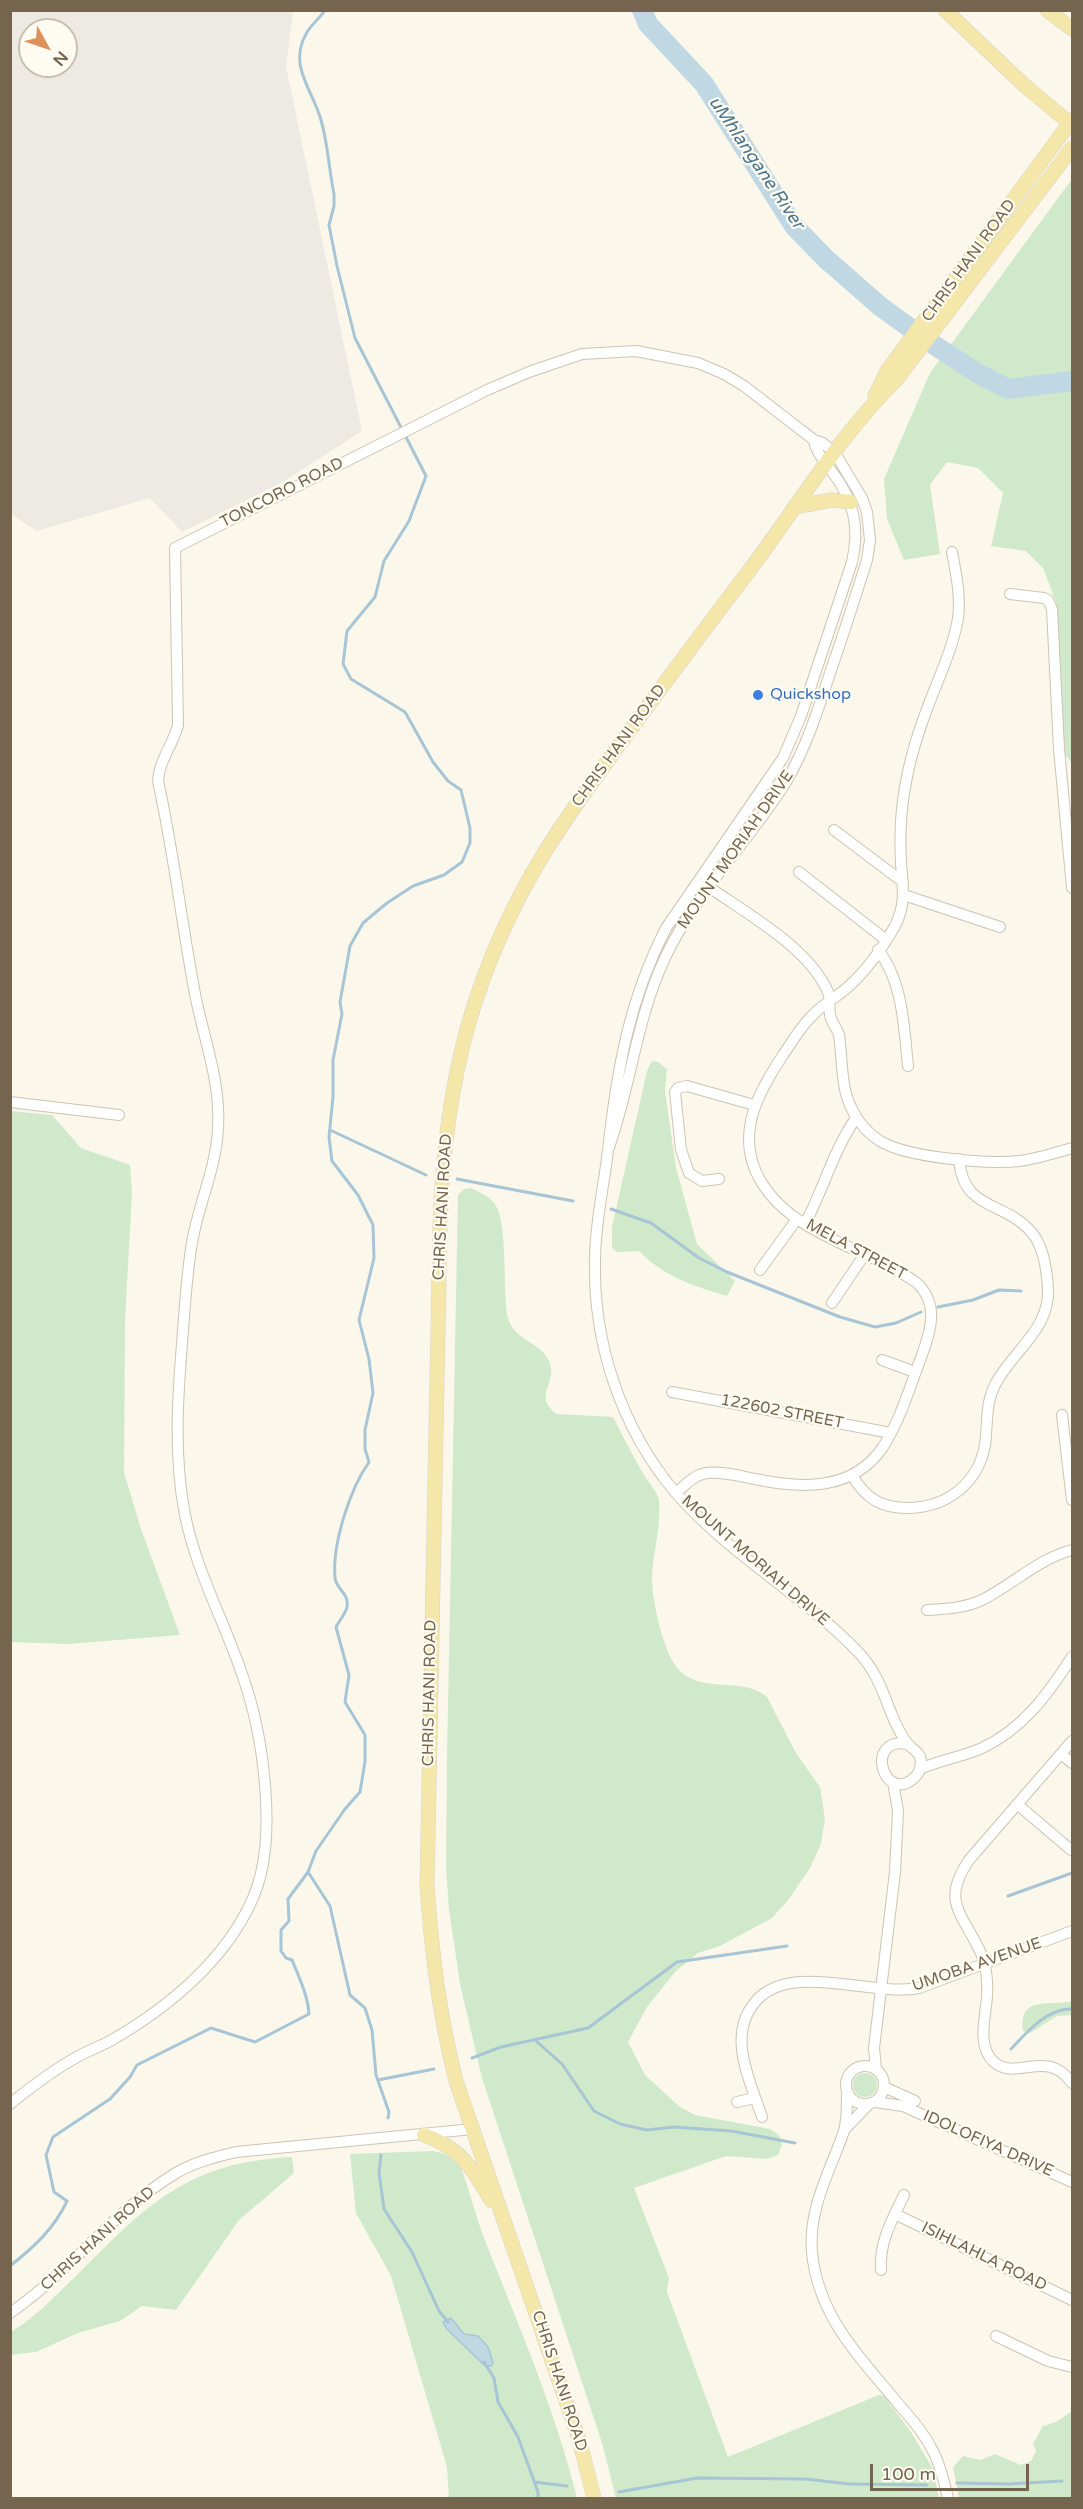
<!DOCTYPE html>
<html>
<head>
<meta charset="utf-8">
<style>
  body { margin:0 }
  #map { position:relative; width:1083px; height:2509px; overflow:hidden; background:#fbf8eb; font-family:"Varela Round",sans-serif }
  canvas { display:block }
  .frame { position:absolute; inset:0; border:12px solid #75654f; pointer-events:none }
  .north { position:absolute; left:18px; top:18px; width:60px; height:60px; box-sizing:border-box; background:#fefcf2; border:2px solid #c7c0b1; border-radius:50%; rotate:130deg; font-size:16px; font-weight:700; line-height:24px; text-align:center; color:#75654f }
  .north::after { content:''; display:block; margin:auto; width:21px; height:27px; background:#dc915a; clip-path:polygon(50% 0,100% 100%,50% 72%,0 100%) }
  .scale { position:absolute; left:870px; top:2464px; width:159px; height:27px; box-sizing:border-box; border:3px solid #75654f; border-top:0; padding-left:8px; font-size:18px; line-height:21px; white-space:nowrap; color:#75654f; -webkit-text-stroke:4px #fefcf2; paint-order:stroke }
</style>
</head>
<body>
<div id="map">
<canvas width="1083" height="2509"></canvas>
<div class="frame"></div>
<div class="north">N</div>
<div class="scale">100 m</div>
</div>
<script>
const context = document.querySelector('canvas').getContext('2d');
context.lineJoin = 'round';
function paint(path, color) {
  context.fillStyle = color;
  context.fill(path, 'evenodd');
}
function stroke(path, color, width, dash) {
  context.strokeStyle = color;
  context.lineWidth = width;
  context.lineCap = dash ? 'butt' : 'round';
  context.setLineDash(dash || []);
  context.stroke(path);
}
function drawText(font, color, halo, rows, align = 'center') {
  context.font = font + ' "Varela Round",sans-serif';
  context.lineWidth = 4.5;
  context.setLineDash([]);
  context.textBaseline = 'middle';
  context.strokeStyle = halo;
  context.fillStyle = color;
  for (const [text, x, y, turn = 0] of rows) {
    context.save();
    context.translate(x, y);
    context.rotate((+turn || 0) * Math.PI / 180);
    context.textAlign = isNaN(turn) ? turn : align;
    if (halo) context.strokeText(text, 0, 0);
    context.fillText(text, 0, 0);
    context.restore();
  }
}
paint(new Path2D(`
  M10,11H293L286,66L362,431L283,482L182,532L150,498L37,531L11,514ZM30,30H66V66H30Z`), '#edeae3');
paint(new Path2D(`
  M1072,179V764L1064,753L1056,602L1043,568L1026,551L991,546L1003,493L978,468L947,462L930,485L940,554L904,560L887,519L884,479L930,373Z
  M652,1061L658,1062L667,1069L665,1091L676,1168L697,1244L735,1281L727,1296C693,1286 663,1276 639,1251L617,1252L612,1248V1227L647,1071Z
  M11,1111L52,1115L81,1148L130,1165L132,1193L125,1320L124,1473L141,1529L180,1635L68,1644L11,1642Z
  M471,1188C479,1192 489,1196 494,1203C509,1220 502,1294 508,1318C514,1341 540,1341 549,1361C559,1383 531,1396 557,1414L613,1417C623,1436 632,1455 643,1473C647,1481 658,1492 659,1501C661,1524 654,1550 652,1574C651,1597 663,1656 681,1672C707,1694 742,1676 767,1697L796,1753L820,1787L825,1819L821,1844L810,1868L789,1899L772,1918L720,1946L698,1953L675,1972L647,2007L628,2042L645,2075L680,2107L695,2115L770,2129L779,2135L782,2145L778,2155L767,2159L726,2156L634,2188L669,2278L667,2292L728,2457L879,2395L884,2396L911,2432L933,2469L939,2498H616L602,2443L482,2078L460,1984L449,1909L446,1868L447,1757L458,1195L464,1189Z
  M1072,2001V2015L1057,2016L1030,2033L1023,2031C1018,1994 1051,2007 1072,2001Z
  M853 2085a12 12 0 1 1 24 0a12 12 0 1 1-24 0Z
  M433,2151C446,2153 453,2158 461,2168C470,2191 475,2215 484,2238C518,2324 555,2409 577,2498H449L447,2467L391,2276L356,2213L350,2154Z
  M292,2157L294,2173L239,2220L176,2310L142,2306L120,2321L78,2333L36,2352L11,2355V2332C36,2317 56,2295 77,2275C147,2205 187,2162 292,2157Z
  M1072,2411V2498H959L953,2467L963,2456L980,2460L995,2454L1021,2465L1031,2461L1036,2451L1033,2444L1043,2426L1056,2422Z`), '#d0e9ca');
const water = new Path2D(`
  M451,2318L464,2334L478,2336L488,2347L493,2363L491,2366L484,2365L446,2328L443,2322Z`);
paint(water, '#c0d8e4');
stroke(water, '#a7c5d5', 1.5);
stroke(new Path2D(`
  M330,1130L426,1175
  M457,1179L573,1201
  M611,1209L651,1223L699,1258L727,1272L840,1317L875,1327L896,1323L921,1312
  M938,1307L973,1300L999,1290L1021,1291
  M308,1872L330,1906L350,1995L365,2008L372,2030L376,2075L389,2112L388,2118
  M1008,1896L1072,1873
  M536,2041L562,2064L594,2111L620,2124L647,2130L674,2127L731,2131L795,2143
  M1011,2049C1027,2032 1047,2008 1072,2009
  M472,2058L501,2047L588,2028L677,1962L787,1946
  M378,2080L434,2069
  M381,2155L379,2173L384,2209L412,2252L439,2311L448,2322
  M10,2266C34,2247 54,2229 67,2201L54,2192L46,2155L53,2137L110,2099L130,2077L137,2065L211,2028L255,2042L309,2014C308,1996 299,1977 292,1960L286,1958L281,1951V1930L289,1921L288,1899L308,1872L316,1851L345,1809L360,1792L365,1762V1735L345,1702L349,1675L336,1627C339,1621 346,1613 347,1607C350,1594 336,1589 335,1578C332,1544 350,1489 369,1462L365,1449V1430L373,1393L369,1359L359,1320L374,1258L373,1225L358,1195L332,1161L329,1137L333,1097V1060L342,1014L340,1002L350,946L363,923L387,903L413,886L444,875L462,862L470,843V828L461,790L448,781L433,762L405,712L351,679L343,664L347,631L375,597L384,561L409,521L426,476L355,338L337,266L329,225L334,206V194C329,170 328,144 321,120C313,90 287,66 307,32C312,24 320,18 325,10
  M484,2362L494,2378L498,2402L518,2437L538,2492V2498
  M534,2482L567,2486
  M957,2483L1009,2484L1062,2481
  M619,2492L697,2478L805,2479L850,2484L927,2485`), '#a7c5d5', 3);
stroke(new Path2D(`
  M642,10L648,24L704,84L794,226L826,259L881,307L928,341L977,373L1008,389L1072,381`), '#c0d8e4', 20);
const minor = new Path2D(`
  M814,440C816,453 826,463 833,473C854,501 860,528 852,562L801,716L783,758L666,928C629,1000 617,1070 608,1150C604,1186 595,1223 595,1260C593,1343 621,1428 675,1492C728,1554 804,1595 860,1654C879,1675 884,1697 895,1722C898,1728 902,1737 907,1743C911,1748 916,1750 920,1756C922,1764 921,1772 914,1778C884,1805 863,1736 908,1744
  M1010,594L1044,598L1048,600L1052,609L1059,749L1072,888
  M834,830L903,882
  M799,872L886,940
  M706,885C744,912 801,943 824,984C833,1000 828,1000 830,1015C831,1022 837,1028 839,1035C842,1055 841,1075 846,1094C852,1114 863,1130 880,1141C908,1158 986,1164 1019,1161C1037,1159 1055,1153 1072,1148
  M904,895L1000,927
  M878,950C903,981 904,1028 908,1066
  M10,1102L119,1115
  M719,1179L702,1181L689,1173L681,1150L675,1092L678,1088L687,1086L754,1105
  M805,1224C824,1188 833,1151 856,1118
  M760,1270L797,1219
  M832,1303L865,1254
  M882,1360L915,1372
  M672,1392L891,1433
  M1062,1415L1072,1500
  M852,1475C865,1498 881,1508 907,1508C946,1508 978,1484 985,1445C988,1422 985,1403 996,1383C1013,1351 1050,1329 1048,1289C1047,1271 1044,1247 1032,1233C1005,1200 963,1212 959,1159
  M676,1493C685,1485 694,1475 706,1473C722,1471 740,1476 755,1479C802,1489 853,1491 883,1447C901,1419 910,1386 922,1355C931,1330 939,1304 917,1283C866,1246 785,1235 756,1172C737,1129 760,1090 783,1055C792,1042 799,1029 810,1018C821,1005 836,998 848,987C866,971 883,947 895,926C906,905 903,886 901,864C900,843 900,821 903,801C907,769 916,738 927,709C938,679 952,651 958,619C961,597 956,573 952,552
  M927,1610C946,1609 965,1608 982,1600C1012,1585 1040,1558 1072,1550
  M1072,1741L969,1860C942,1900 960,1911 978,1947C986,1962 988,1979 987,1996C986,2016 976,2046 994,2062C1017,2082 1046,2047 1072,2083
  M1061,1754L1072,1763
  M920,1769C940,1760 962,1757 982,1748C1023,1729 1048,1694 1072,1657
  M1017,1804L1071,1850
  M846 2085a19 19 0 1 1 38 0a19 19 0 1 1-38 0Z
  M876,2069L874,2048L895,1872L898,1811L893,1782
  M884,2087L915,2101L903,2106
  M847,2095C847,2106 847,2120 844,2131C830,2172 808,2208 812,2253C819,2319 861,2358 901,2407C913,2420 925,2435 933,2451C941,2466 944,2482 948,2498
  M737,2102L755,2098
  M875,2102L903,2106L1072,2182
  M10,2104C31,2087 53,2070 77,2057C87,2051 99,2047 110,2041C168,2008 226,1960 253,1898C279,1839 263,1733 242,1674C224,1621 196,1570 185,1515C173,1454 178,1392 183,1331C185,1302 187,1272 192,1243C198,1205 216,1169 218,1129C221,1084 205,1042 196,999C182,927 174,853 158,781C159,760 173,745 178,725L175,548L487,390L529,372L582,354L636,351L698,363L724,374L744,386L814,440L823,443L835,453L862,498L867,512L870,540L867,560C855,598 843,636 830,673C818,710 806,748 786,782C749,841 694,895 665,958C636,1019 631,1087 608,1150
  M762,2117C750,2080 726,2035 756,2001C791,1961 872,1997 919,1988L1072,1931
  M845,2129L869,2104
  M895,2214L1072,2300
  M881,2270C879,2242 892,2220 904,2195
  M10,2313C70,2272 113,2211 176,2173C194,2162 216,2157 236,2152L473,2129
  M996,2336L1048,2361L1072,2367`);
const major = new Path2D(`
  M945,10L1024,85L1072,125
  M1047,10L1072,29
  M875,396L887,371L1072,120
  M794,507L832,500L851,502
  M424,2135C461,2148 471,2167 491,2200
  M594,2498L579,2439L456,2081C439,2013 432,1955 427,1886L440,1227C442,1157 450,1089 469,1022C486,964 512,906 543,855C566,817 593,781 619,745C661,688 703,631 746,575C796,509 838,437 897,379L1072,148`);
stroke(minor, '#cdc4b1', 12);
stroke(major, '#d8d4ce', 15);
stroke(minor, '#fff', 10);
stroke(major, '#f4e7a9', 14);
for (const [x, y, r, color] of [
  [758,695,6,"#3f7fe0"]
]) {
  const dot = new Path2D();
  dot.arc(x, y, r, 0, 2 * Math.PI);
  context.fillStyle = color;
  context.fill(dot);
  stroke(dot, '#fefcf2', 2);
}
drawText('16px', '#75654f', '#fefcf2', [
  ["CHRIS HANI ROAD",969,261,-54],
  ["TONCORO ROAD",282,493,-27],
  ["CHRIS HANI ROAD",619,746,-54],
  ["MOUNT MORIAH DRIVE",736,850,-55],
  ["CHRIS HANI ROAD",443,1207,-87],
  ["MELA STREET",856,1250,28],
  ["122602 STREET",782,1412,11],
  ["MOUNT MORIAH DRIVE",755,1561,41],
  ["CHRIS HANI ROAD",430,1693,-89],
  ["UMOBA AVENUE",977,1965,-19],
  ["IDOLOFIYA DRIVE",988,2144,24],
  ["CHRIS HANI ROAD",98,2239,-42],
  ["ISIHLAHLA ROAD",984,2257,26],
  ["CHRIS HANI ROAD",559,2381,72]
]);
drawText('16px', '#366cbe', '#fefcf2', [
  ["Quickshop",770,695]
], 'left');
drawText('italic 18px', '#4d768d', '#fefcf2', [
  ["uMhlangane River",756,163,56]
]);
</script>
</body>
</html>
